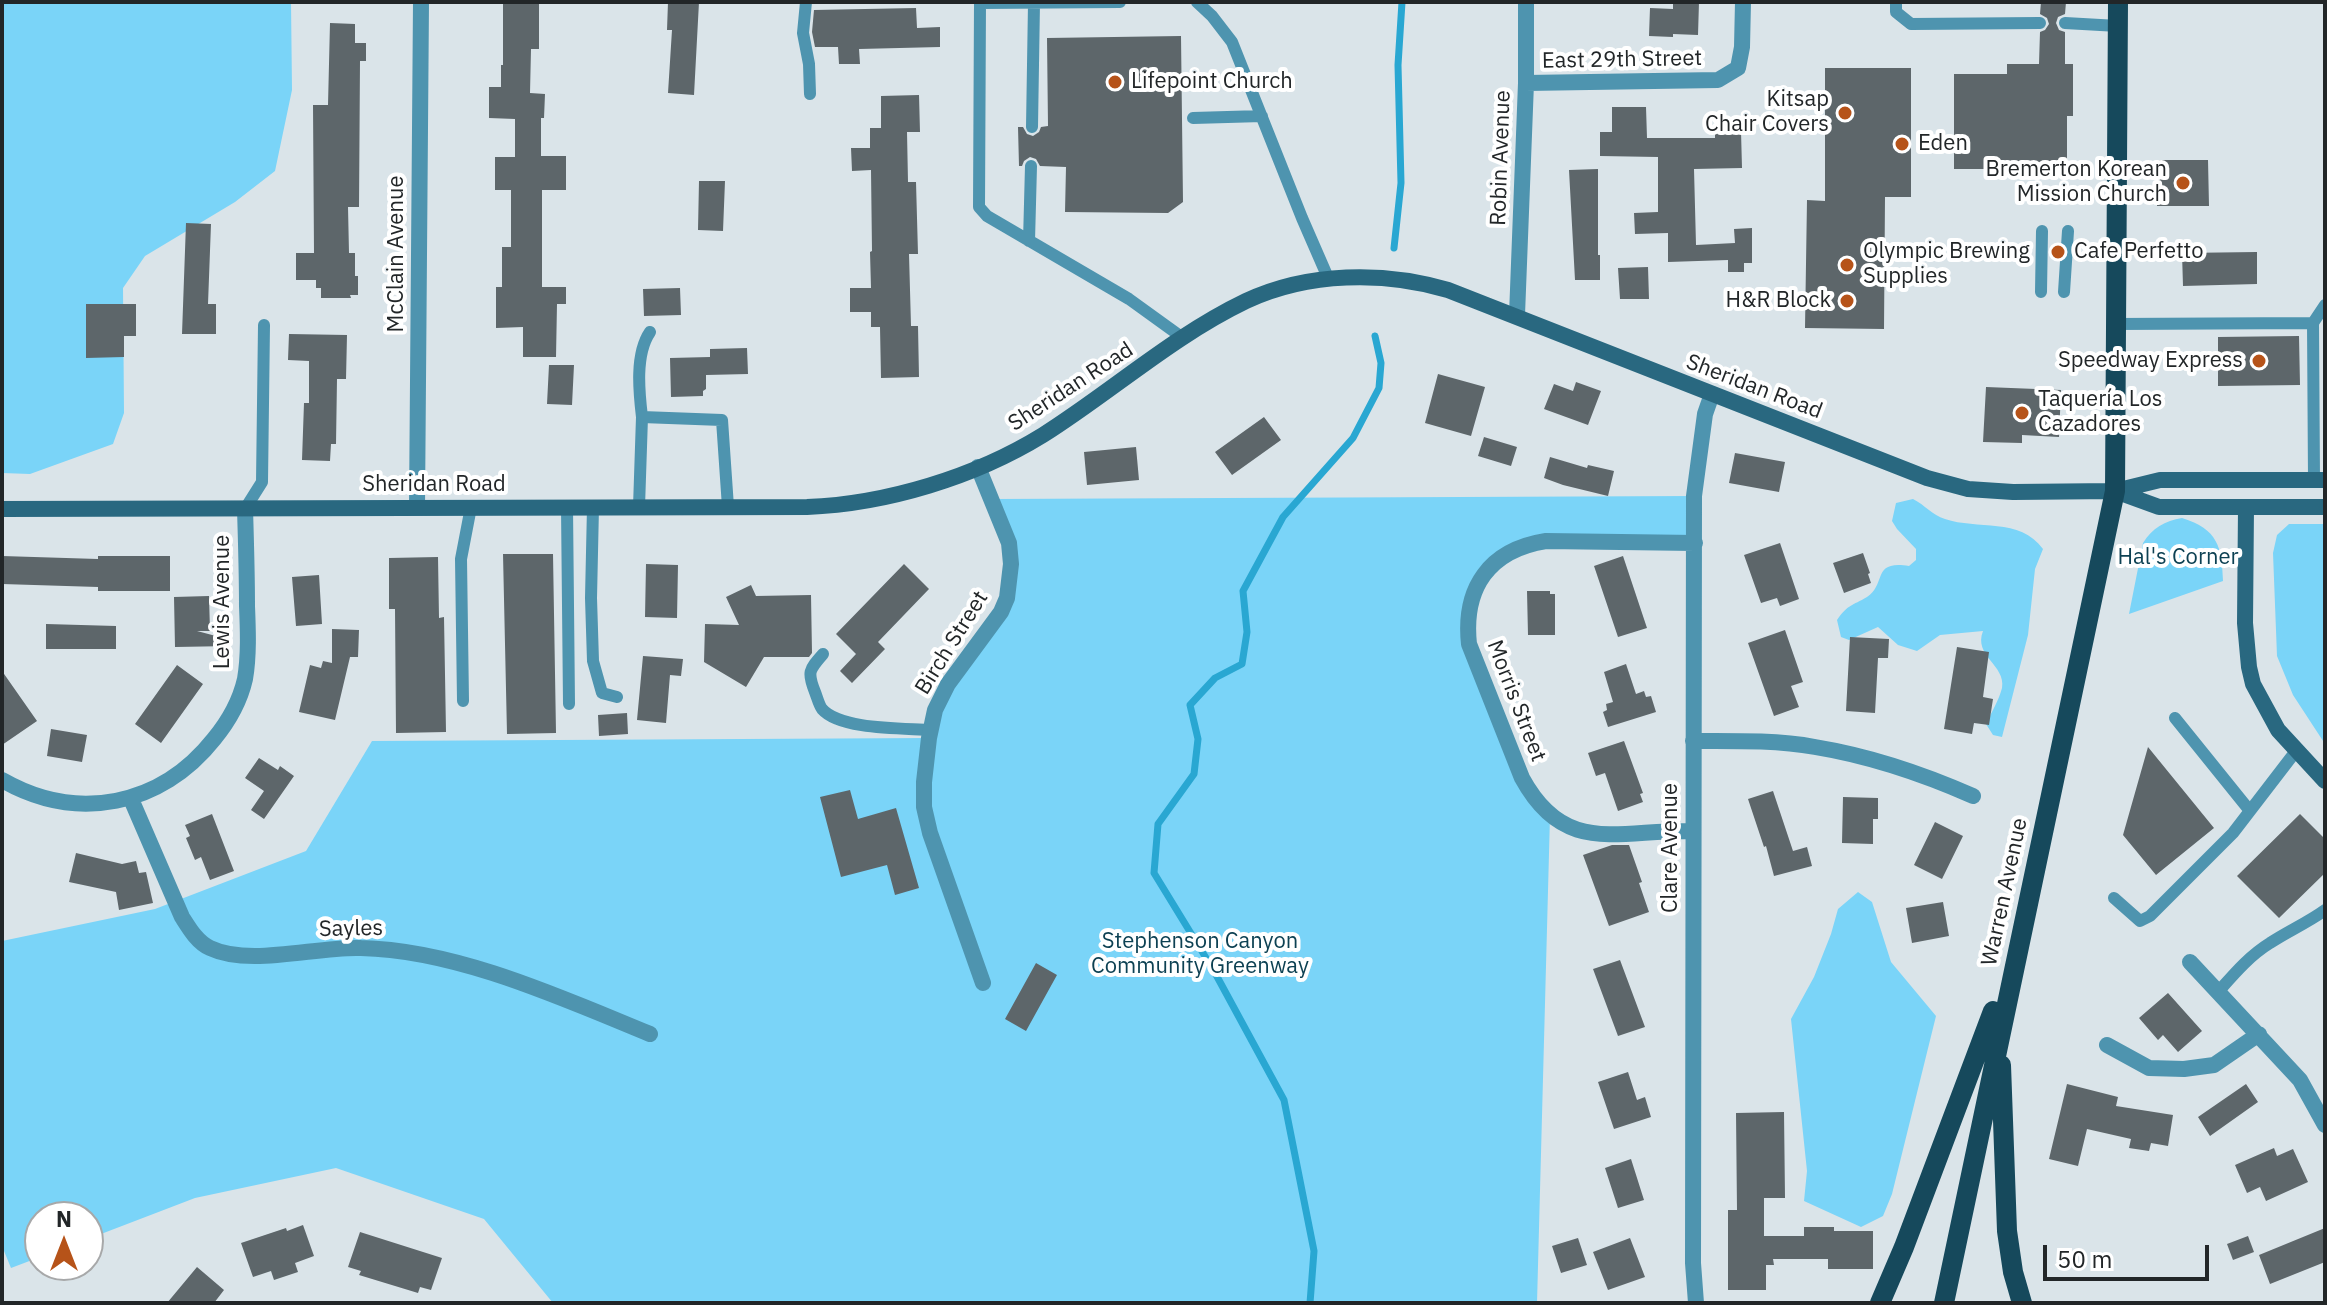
<!DOCTYPE html>
<html>
<head>
<meta charset="utf-8">
<style>
  body { margin:0 }
  #map { position:relative; width:2327px; height:1305px; overflow:hidden; background:#dae4e9; font-family:"IBM Plex Sans",sans-serif }
  canvas { display:block }
  .frame { position:absolute; inset:0; border:4px solid #222628; pointer-events:none }
  .north { position:absolute; left:24px; top:1201px; width:80px; height:80px; box-sizing:border-box; background:#fff; border:2px solid #a7a8a9; border-radius:50%; rotate:0deg; font-size:22px; font-weight:700; line-height:32px; text-align:center; color:#222628 }
  .north::after { content:''; display:block; margin:auto; width:28px; height:36px; background:#b65319; clip-path:polygon(50% 0,100% 100%,50% 72%,0 100%) }
  .scale { position:absolute; left:2043px; top:1245px; width:166px; height:36px; box-sizing:border-box; border:4px solid #222628; border-top:0; padding-left:10px; font-size:24px; line-height:28px; white-space:nowrap; color:#222628; -webkit-text-stroke:6px #fff; paint-order:stroke }
</style>
</head>
<body>
<div id="map">
<canvas width="2327" height="1305"></canvas>
<div class="frame"></div>
<div class="north">N</div>
<div class="scale">50 m</div>
</div>
<script>
const context = document.querySelector('canvas').getContext('2d');
context.lineJoin = 'round';
function paint(path, color) {
  context.fillStyle = color;
  context.fill(path, 'evenodd');
}
function stroke(path, color, width, dash) {
  context.strokeStyle = color;
  context.lineWidth = width;
  context.lineCap = dash ? 'butt' : 'round';
  context.setLineDash(dash || []);
  context.stroke(path);
}
function drawText(font, color, halo, rows, align = 'center') {
  context.font = font + ' "IBM Plex Sans",sans-serif';
  context.lineWidth = 8;
  context.setLineDash([]);
  context.textBaseline = 'middle';
  context.strokeStyle = halo;
  context.fillStyle = color;
  for (const [text, x, y, turn = 0] of rows) {
    context.save();
    context.translate(x, y);
    context.rotate((+turn || 0) * Math.PI / 180);
    context.textAlign = isNaN(turn) ? turn : align;
    if (halo) context.strokeText(text, 0, 0);
    context.fillText(text, 0, 0);
    context.restore();
  }
}
paint(new Path2D(`
  M2,2H291L292,90L275,171L235,202L145,256L123,288L124,413L113,444L30,474L2,473Z
  M1694,496L1695,543L1546,541L1499,557L1467,624L1494,711L1550,816L1537,1303H553L484,1219L336,1168L195,1198L88,1239V1217H40V1257L11,1268L2,1246V941L155,909L306,851L372,741L929,738L935,710L1000,612L1011,564L992,499Z
  M1913,499C1925,505 1932,515 1945,519C1977,530 2020,517 2043,549L2035,569L2028,635L2002,737L1993,735L1986,724C1991,713 1999,700 2002,688C2006,665 1973,656 1983,631L1940,635L1917,651L1898,645L1878,627L1849,640L1841,637L1837,620C1848,604 1852,606 1867,597C1887,584 1871,560 1909,566L1916,560V549L1897,529L1892,521L1896,503Z
  M2182,518C2218,529 2222,547 2223,581L2129,614L2143,543C2152,528 2165,521 2182,518Z
  M2289,524H2325V744L2293,695L2277,656L2273,553L2277,535Z
  M1858,892L1872,902L1891,962L1936,1016L1892,1194L1883,1216L1861,1227L1804,1201L1807,1171L1791,1019L1814,977L1831,934L1838,909Z`), '#7ad4f8');
stroke(new Path2D(`
  M1394,248L1401,183L1398,65L1402,2
  M1310,1303L1314,1251L1284,1100L1214,971L1154,873L1158,824L1194,774L1198,739L1190,705L1215,678L1242,664L1247,632L1243,591L1283,517L1353,438L1379,388L1381,363L1375,336`), '#29a7d2', 7);
paint(new Path2D(`
  M503,2H539V49H531L530,93L545,94L544,118H541V156H566V190H542V287H566V304H557L556,357H523V327L496,328V287H502V247H511V190H495V157H515V119L489,118V87H501V65H503Z
  M668,2H699L694,95L668,93L672,30H667Z
  M1673,2H1699L1698,35L1673,34V37L1649,36L1650,8L1673,9Z
  M2041,2H2066L2065,14L2058,17L2056,23L2059,30L2065,32V64H2073V116H2067V169H1954V74H2007V64H2039L2040,32L2045,30L2049,24L2047,18L2040,14Z
  M916,8L917,28L940,27V47L859,49L860,64H839L838,47H815L812,32L814,10Z
  M330,23L355,24V43H366V61H360L359,207H348L349,253H355V276H358V295H350L351,298H321V288H316V280H296V253H314L313,105H328Z
  M1181,36L1183,202L1168,213L1065,212L1066,167L1040,166L1036,159L1030,157L1024,161L1022,166H1019L1018,127H1023L1027,134L1033,136L1039,132L1041,127L1048,126L1047,38Z
  M1825,68H1911V197H1885L1884,329L1805,328L1807,200L1825,201Z
  M919,95L920,132H907L908,182H916L918,254H909L911,326H918L919,377L881,378L880,327H871V312H850V288H871L870,252L872,251L871,170L852,171L851,148H870V128H881V96Z
  M1612,107H1646L1647,138H1715V132L1741,131L1742,168L1694,169L1696,245L1735,243L1734,229L1752,228V263H1744V272H1728V260L1668,262V233L1635,234L1634,213L1658,212V157L1600,156V132H1612Z
  M2157,160H2208L2209,206H2157Z
  M1598,169V255H1600V280H1575L1569,170Z
  M699,181H725L723,231L698,230Z
  M186,223L211,224L208,304H216V334H182Z
  M2257,252V284L2183,286L2182,253Z
  M1648,267L1649,299H1620L1618,268Z
  M680,288L681,315L644,316L643,289Z
  M86,304H136V336H124V357L86,358Z
  M289,334L347,335L346,379H337L336,444H331L330,461L302,460L304,403H309V361L288,360Z
  M2299,336L2300,385L2218,386V337Z
  M747,348L748,374L706,375V389L703,391V396L671,397L670,358L710,357V349Z
  M549,365H574L572,405L547,404Z
  M1438,374L1485,387L1471,436L1425,423Z
  M1576,382L1601,391L1588,425L1544,409L1554,384L1573,391Z
  M1986,387L2061,390L2059,437L2022,435V443L1983,442Z
  M1264,417L1281,440L1232,475L1215,452Z
  M1484,437L1517,447L1511,466L1478,456Z
  M1136,447L1139,480L1087,485L1084,452Z
  M1735,453L1785,462L1779,492L1729,483Z
  M1550,457L1587,468L1588,465L1614,471L1608,496L1563,485L1544,478Z
  M1780,543L1799,599L1780,606L1777,598L1761,603L1744,555Z
  M1863,553L1870,573L1868,574L1871,583L1844,593L1833,563Z
  M503,554H553L556,733L507,734Z
  M2,556L98,559V556H170V591H98V587L2,584Z
  M1623,556L1647,628L1618,637L1594,566Z
  M438,557L439,618L444,617L446,732L396,733L395,609H389V558Z
  M646,564L678,565L677,618L645,617Z
  M904,564L929,589L878,642L885,649L852,683L840,671L856,654L836,634Z
  M319,575L322,624L296,626L292,577Z
  M751,585L756,596L811,595L812,653L809,657H764L746,687L704,662L705,624L739,625L726,597Z
  M1527,591H1550V594H1555V635H1528Z
  M209,596L210,631H197L231,640V646L175,647L174,597Z
  M46,624L116,626V649H46Z
  M332,629L359,630L358,657H350L335,720L299,712L310,665L321,668L323,661L332,663Z
  M1785,630L1803,682L1791,686L1799,707L1774,716L1748,643Z
  M1850,637L1889,639L1888,658H1878L1875,713L1846,711Z
  M1957,647L1989,652L1983,697L1993,699L1989,725L1974,723L1972,734L1944,729Z
  M643,656L683,659L681,676L670,675L666,723L637,720Z
  M1626,664L1636,694L1644,691L1646,697L1651,696L1656,712L1608,727L1603,712L1607,710L1606,704L1613,702L1604,672Z
  M177,665L203,684L161,743L135,724Z
  M2,671L37,721L2,745Z
  M627,713L628,734L599,736L598,715Z
  M51,729L87,735L82,762L47,756Z
  M1624,741L1643,793L1640,794L1643,802L1618,811L1605,773L1596,776L1588,753Z
  M2148,747L2214,828L2156,875L2123,835Z
  M259,758L278,770L280,766L294,776L264,819L251,810L264,791L245,778Z
  M850,790L858,819L896,808L919,888L895,895L887,865L841,877L820,797Z
  M1773,791L1793,851L1807,847L1812,866L1774,876L1766,846L1764,847L1748,799Z
  M1843,797L1878,798V819H1873V844L1842,843Z
  M212,814L234,871L210,880L201,857L195,860L186,838L190,836L185,825Z
  M2300,814L2325,839V873L2279,918L2237,876Z
  M1935,822L1963,836L1942,879L1914,865Z
  M1612,845H1629L1642,882L1639,883L1649,912L1609,926L1583,855Z
  M76,853L122,864L136,861L139,873L146,872L153,903L119,910L116,892L69,882Z
  M1943,902L1949,936L1912,943L1906,908Z
  M1620,960L1645,1027L1618,1036L1593,969Z
  M1036,963L1057,975L1026,1031L1005,1019Z
  M2168,993L2202,1031L2178,1052L2163,1035L2158,1040L2139,1018Z
  M1628,1072L1637,1100L1645,1097L1651,1117L1614,1129L1598,1082Z
  M2067,1084L2118,1097L2116,1106L2173,1115L2168,1146L2151,1143L2149,1151L2129,1148L2131,1139L2087,1129L2078,1166L2049,1159Z
  M2246,1084L2258,1102L2210,1136L2198,1117Z
  M1784,1112L1785,1198H1764V1236H1804V1227H1834V1231H1873V1269H1828V1259H1773L1774,1265H1766V1290H1728V1210H1737L1736,1113Z
  M2274,1148L2277,1156L2293,1149L2308,1182L2266,1201L2260,1187L2247,1193L2235,1165Z
  M1631,1159L1644,1200L1618,1208L1605,1168Z
  M303,1225L314,1256L295,1263L298,1272L274,1280L271,1271L253,1277L241,1243L286,1228L287,1231Z
  M2325,1228V1262L2270,1284L2259,1255Z
  M360,1232L442,1258L431,1290L420,1287L418,1293L359,1275L361,1271L348,1267Z
  M2248,1236L2254,1252L2233,1260L2227,1244Z
  M1578,1238L1587,1265L1561,1273L1552,1246Z
  M1630,1238L1645,1277L1608,1290L1593,1252Z
  M197,1267L224,1290L214,1303H167Z`), '#5d666a');
stroke(new Path2D(`
  M806,2L803,33L809,64L810,94
  M980,2L979,207L987,216L1129,299L1183,338
  M1197,2L1212,16L1232,42L1302,218L1329,280
  M1896,2V12L1911,24L2040,23
  M980,3L1120,2
  M2065,23L2118,26
  M1193,118L1262,116
  M1032,127L1034,3
  M1029,241L1031,166
  M2041,292L2042,231
  M2064,292L2068,231
  M2313,323L2325,305
  M2115,324L2313,323L2314,480
  M642,417C639,392 635,354 650,332
  M567,507L569,704
  M593,507L591,598L593,661L602,693L617,697
  M639,507L642,417L722,420L728,507
  M245,509L262,482L264,325
  M823,654C809,670 807,672 815,692C817,697 819,705 822,709C840,730 904,728 931,730
  M463,701L461,559L471,507
  M2175,718L2250,811
  M2114,898L2140,921L2150,916L2233,833L2296,751
  M2218,992C2234,974 2249,956 2270,943C2288,931 2307,923 2325,910`), '#4e94af', 12);
stroke(new Path2D(`
  M1526,83L1718,80L1738,68L1742,47L1743,2
  M1517,315L1526,83V2
  M978,467L1009,543L1011,564L1007,598L1001,612L948,684L935,710L929,738L924,782V807L930,833L983,983
  M417,507L421,2
  M1693,741C1733,741 1776,740 1815,747C1870,756 1923,774 1973,796
  M2,780C77,823 161,806 214,739C228,722 240,701 245,679C249,656 248,630 247,606C247,574 246,541 245,509
  M131,799L182,917C189,928 197,942 210,948C250,967 317,946 361,948C457,950 562,998 650,1034
  M1692,831C1619,829 1565,857 1522,778L1469,644C1463,588 1489,550 1546,541L1695,543
  M2190,962L2300,1080L2325,1125
  M2107,1045L2149,1068L2184,1069L2214,1065L2259,1034
  M1696,1303L1693,1263L1694,496L1705,414L1712,394`), '#4e94af', 16);
stroke(new Path2D(`
  M2115,491L2159,507H2325
  M2246,507L2245,623L2249,667L2253,684L2278,730L2325,781
  M2,509L807,507C886,504 975,477 1043,435C1111,392 1173,336 1246,301C1308,272 1384,271 1448,290L1927,478L1968,489L2013,492L2115,491L2160,480H2325`), '#296880', 16);
stroke(new Path2D(`
  M2001,1065L2007,1231L2013,1272L2022,1303
  M1880,1303L1904,1247L1993,1011
  M1944,1303L2115,491L2118,2`), '#16495c', 20);
for (const [x, y, r, color] of [
  [1115,82,8,"#b65319"],
  [1845,113,8,"#b65319"],
  [1902,144,8,"#b65319"],
  [2183,183,8,"#b65319"],
  [2058,252,8,"#b65319"],
  [1847,265,8,"#b65319"],
  [1847,301,8,"#b65319"],
  [2259,361,8,"#b65319"],
  [2022,413,8,"#b65319"]
]) {
  const dot = new Path2D();
  dot.arc(x, y, r, 0, 2 * Math.PI);
  context.fillStyle = color;
  context.fill(dot);
  stroke(dot, '#fff', 3);
}
drawText('22px', '#222628', '#fff', [
  ["East 29th Street",1622,60,-1],
  ["Robin Avenue",1501,158,-88],
  ["McClain Avenue",397,254,-90],
  ["Sheridan Road",1071,387,-33],
  ["Sheridan Road",1754,387,21],
  ["Sheridan Road",434,485],
  ["Lewis Avenue",223,602,-90],
  ["Birch Street",952,643,-58],
  ["Morris Street",1516,701,69],
  ["Clare Avenue",1671,848,-90],
  ["Warren Avenue",2005,892,-78],
  ["Sayles",351,929,-1]
]);
drawText('22px', '#222628', '#fff', [
  ["Lifepoint Church",1131,82],
  ["Kitsap",1829,100,"right"],
  ["Chair Covers",1829,125,"right"],
  ["Eden",1918,144],
  ["Bremerton Korean",2167,170,"right"],
  ["Mission Church",2167,195,"right"],
  ["Olympic Brewing",1863,252],
  ["Supplies",1863,277],
  ["Cafe Perfetto",2074,252],
  ["H&R Block",1831,301,"right"],
  ["Speedway Express",2243,361,"right"],
  ["Taquería Los",2038,400],
  ["Cazadores",2038,425]
], 'left');
drawText('22px', '#0d4153', '#fff', [
  ["Hal's Corner",2178,558],
  ["Stephenson Canyon",1200,942],
  ["Community Greenway",1200,967]
]);
</script>
</body>
</html>
